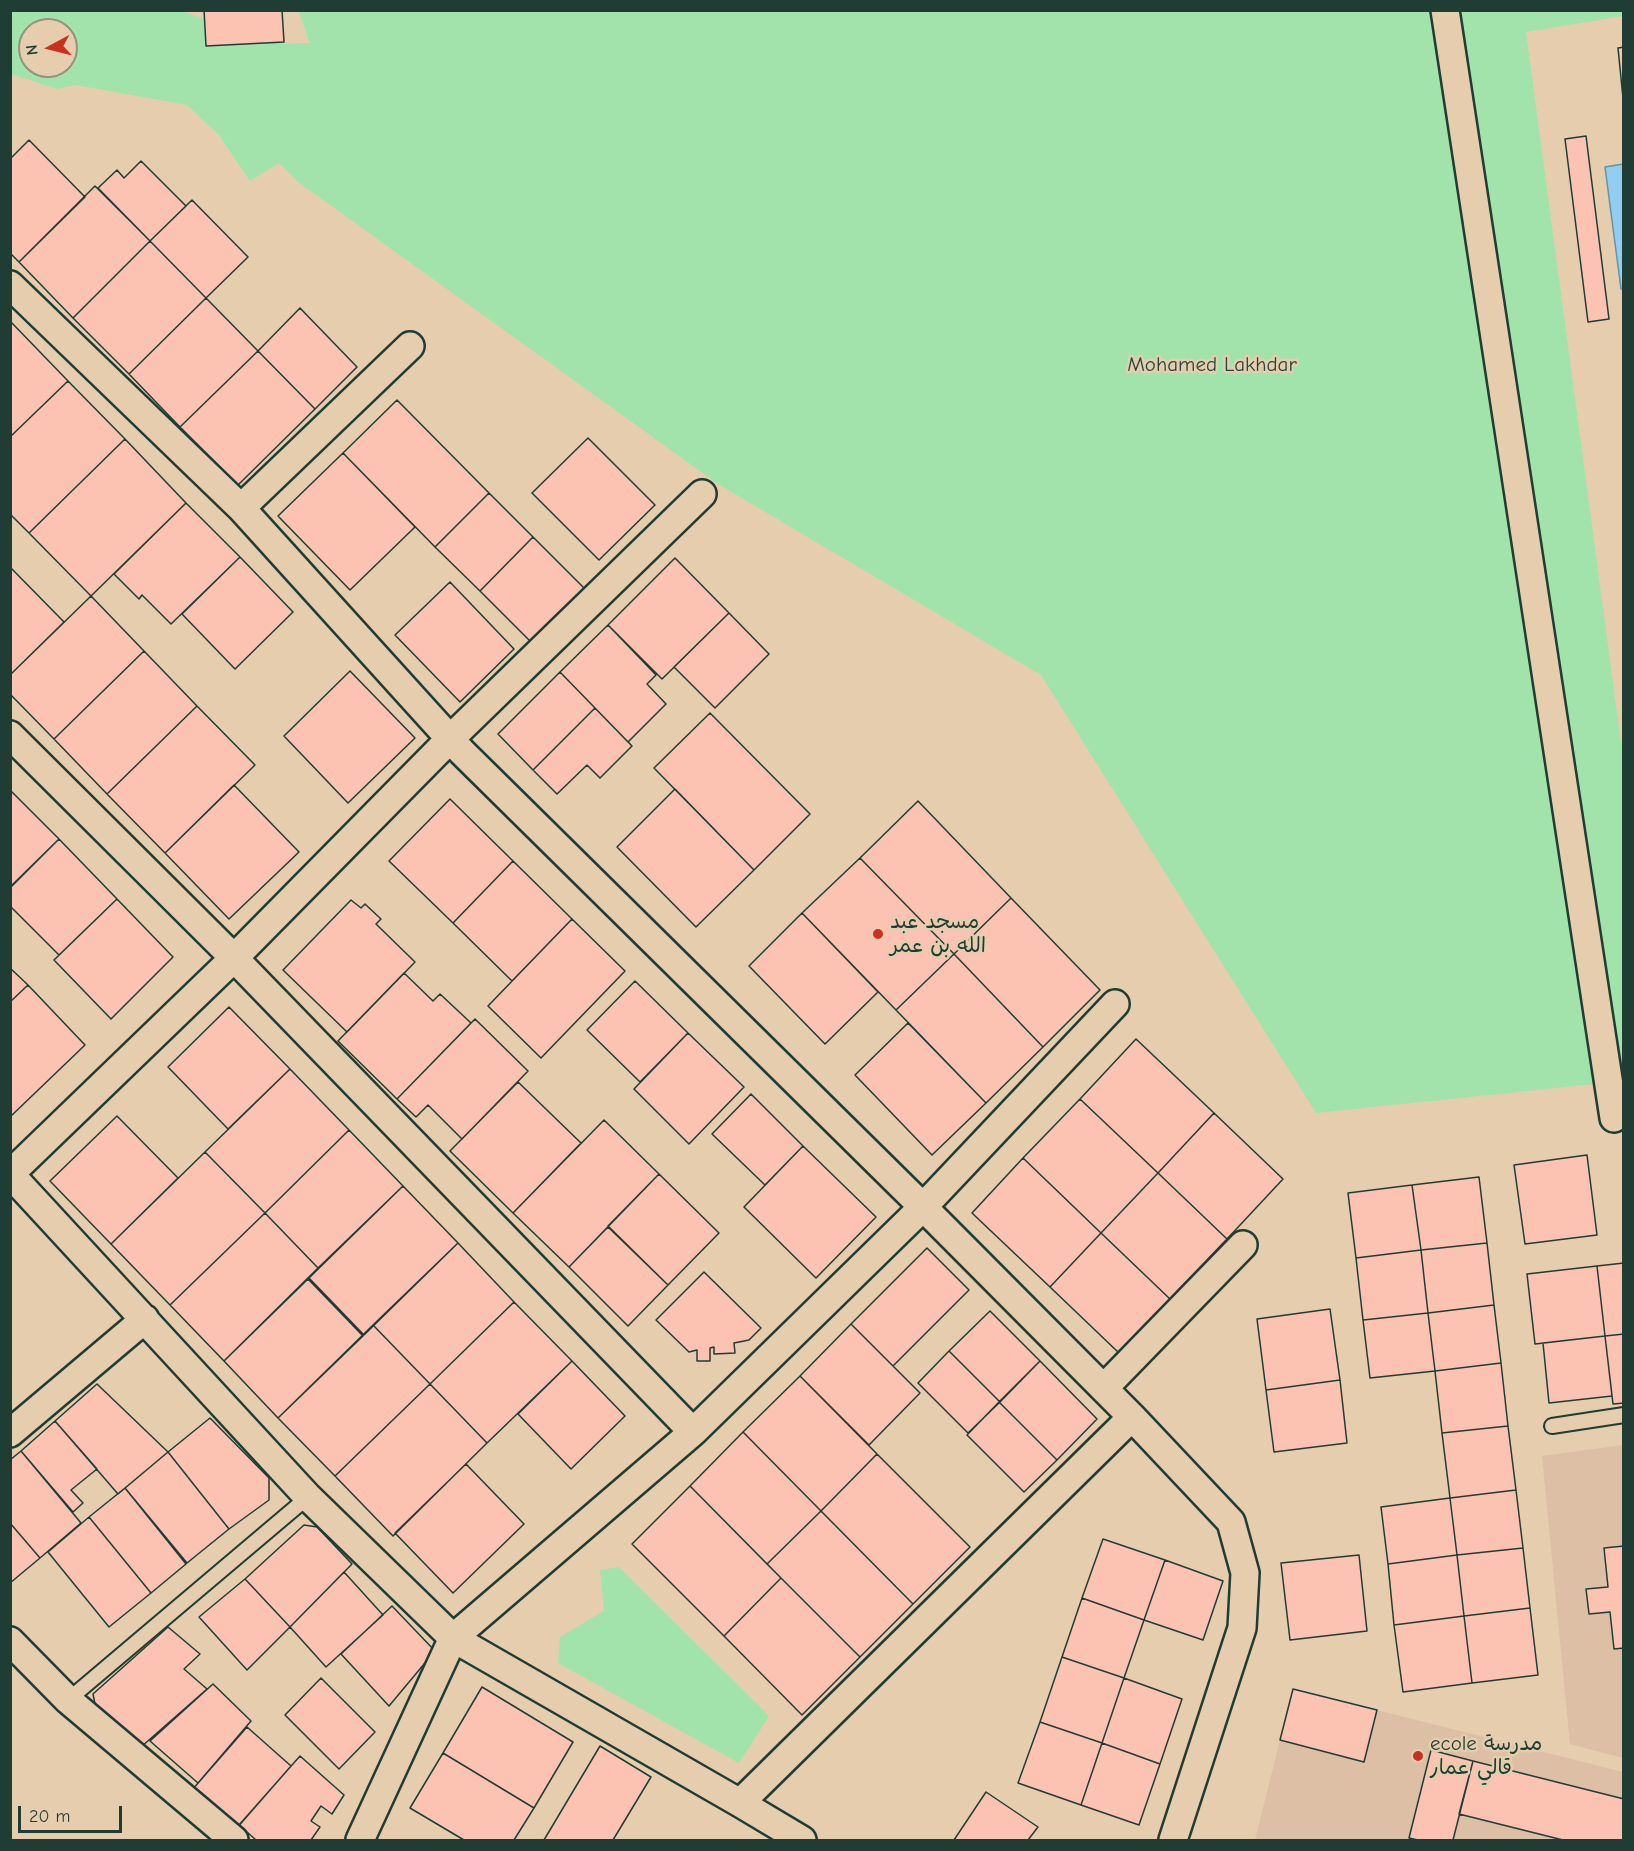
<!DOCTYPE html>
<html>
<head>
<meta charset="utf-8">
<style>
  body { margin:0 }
  #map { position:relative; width:1634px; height:1851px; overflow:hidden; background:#e5cdae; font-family:"Comic Neue",sans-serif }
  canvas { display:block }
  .frame { position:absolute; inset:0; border:12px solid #1f3d34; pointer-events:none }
  .north { position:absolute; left:18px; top:18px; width:60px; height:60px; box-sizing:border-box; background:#e5cdae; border:2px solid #96937d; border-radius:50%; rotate:263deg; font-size:16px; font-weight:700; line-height:24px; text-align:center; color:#1f3d34 }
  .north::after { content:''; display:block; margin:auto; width:21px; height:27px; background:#c8321e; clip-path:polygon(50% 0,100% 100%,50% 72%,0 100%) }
  .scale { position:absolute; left:18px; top:1806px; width:104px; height:27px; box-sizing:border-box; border:3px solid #1f3d34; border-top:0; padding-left:8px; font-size:18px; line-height:21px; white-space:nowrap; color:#1f3d34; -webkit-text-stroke:4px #e5cdae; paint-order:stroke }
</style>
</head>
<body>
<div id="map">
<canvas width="1634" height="1851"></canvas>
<div class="frame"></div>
<div class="north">N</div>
<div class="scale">20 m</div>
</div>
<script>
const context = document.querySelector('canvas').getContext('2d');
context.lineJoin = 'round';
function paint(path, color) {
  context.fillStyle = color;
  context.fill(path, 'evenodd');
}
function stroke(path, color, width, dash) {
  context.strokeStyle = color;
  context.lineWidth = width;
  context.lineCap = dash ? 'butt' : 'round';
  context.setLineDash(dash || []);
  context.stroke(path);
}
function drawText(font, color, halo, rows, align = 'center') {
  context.font = font + ' "Comic Neue","Playpen Sans Arabic",sans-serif';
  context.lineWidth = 5;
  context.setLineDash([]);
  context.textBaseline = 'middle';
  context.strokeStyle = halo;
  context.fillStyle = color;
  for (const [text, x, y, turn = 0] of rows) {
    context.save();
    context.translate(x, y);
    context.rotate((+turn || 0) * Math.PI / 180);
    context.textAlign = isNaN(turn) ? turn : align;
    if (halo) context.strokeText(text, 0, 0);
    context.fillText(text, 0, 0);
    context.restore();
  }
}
paint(new Path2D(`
  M1623,1445V1758L1570,1744L1542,1456Z
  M1293,1689L1623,1772V1840H1255Z`), '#dcbfa5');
paint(new Path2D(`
  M11,10L181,11L223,25L262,34L287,44L310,43L298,10L1623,11V16L1526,32L1621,743L1623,744V1081L1316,1113L1041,675L718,484L333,207L298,182L279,163L250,181L219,135L187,105L76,85L57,89L11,74ZM30,30H66V66H30Z
  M619,1567L769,1716L739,1763L558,1663L560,1637L604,1611L600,1570Z`), '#a2e3ac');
const water = new Path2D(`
  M1623,164L1624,289H1621L1605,167Z`);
paint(water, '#92cef2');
stroke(water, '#6494a6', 1.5);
const building = new Path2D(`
  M204,10H282L284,42L206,46Z
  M1624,47V98H1623L1618,48Z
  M1586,136L1609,319L1588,322L1565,139Z
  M29,140L85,197L19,262L10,253V159Z
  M141,161L186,206L150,241L98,188L117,170L124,178Z
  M95,186L150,241L73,318L19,262Z
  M192,200L248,257L206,298L150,241Z
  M150,241L206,298L129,374L73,318Z
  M206,298L258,351L180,427L129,374Z
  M300,308L357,367L315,409L258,351Z
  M10,321L68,381L10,437Z
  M258,351L315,409L238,485L180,427Z
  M68,381L125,439L29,533L10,514V437Z
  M397,400L489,493L435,547L343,453Z
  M588,438L655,505L599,560L532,493Z
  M125,439L186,503L91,596L29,533Z
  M343,453L415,527L350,590L278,516Z
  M489,493L533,537L480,591L435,547Z
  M186,503L240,557L171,624L142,595L139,599L114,574Z
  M533,537L587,591L534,645L480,591Z
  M240,557L293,612L235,669L182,614Z
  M675,558L729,613L662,679L608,625Z
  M10,567L64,622L10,675Z
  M450,582L514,649L460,702L395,635Z
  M91,596L144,651L54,739L10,694V675Z
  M729,613L769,654L715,708L674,667Z
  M608,625L656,675L647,684L666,704L628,742L560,672Z
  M144,651L197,706L107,794L54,739Z
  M350,671L415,738L348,803L284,736Z
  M560,672L595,708L533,770L498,734Z
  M197,706L255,765L165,853L107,794Z
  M595,708L632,746L600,778L587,765L557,794L533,770Z
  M710,713L810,814L754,870L654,768Z
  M234,785L299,852L229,919L165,853Z
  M675,789L754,870L696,927L617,847Z
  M10,790L59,839L10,887Z
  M450,799L513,861L453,923L389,861Z
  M918,801L1011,898L954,954L860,858Z
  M59,839L117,899L59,955L10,906V888Z
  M860,858L954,954L896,1010L802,913Z
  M513,861L572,919L512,981L453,923Z
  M1011,898L1100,990L1043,1047L954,954Z
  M117,899L173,957L111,1019L54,960Z
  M351,900L361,908L365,904L381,919L376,924L415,962L347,1032L283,970Z
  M802,913L878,992L825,1044L749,966Z
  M572,919L625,971L541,1058L488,1006Z
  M954,954L1043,1047L986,1103L896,1010Z
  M10,968L28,985L10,1002Z
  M404,973L433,1001L440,994L471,1023L397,1099L338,1041Z
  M635,981L688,1033L640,1082L587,1030Z
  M28,985L85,1045L10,1117V1002Z
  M229,1007L290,1069L228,1129L168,1067Z
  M475,1019L528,1071L462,1139L428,1105L416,1117L397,1099Z
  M908,1023L986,1103L932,1155L855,1075Z
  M688,1033L744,1087L689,1144L634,1089Z
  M1136,1039L1214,1113L1158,1173L1080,1099Z
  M290,1069L349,1130L265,1213L205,1152Z
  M518,1082L581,1143L513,1213L450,1151Z
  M751,1094L803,1146L765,1185L712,1134Z
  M1080,1099L1158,1173L1101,1233L1023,1158Z
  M1214,1113L1283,1179L1227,1239L1158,1173Z
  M117,1116L178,1178L111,1244L50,1181Z
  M604,1120L659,1174L569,1267L513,1213Z
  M349,1130L403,1186L318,1268L265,1213Z
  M803,1146L876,1217L816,1278L744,1207Z
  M205,1152L265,1213L170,1305L111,1244Z
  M1587,1155L1597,1235L1525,1244L1514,1165Z
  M1023,1158L1101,1233L1050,1287L972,1213Z
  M1158,1173L1227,1239L1170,1299L1101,1233Z
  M659,1174L719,1233L668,1285L608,1226Z
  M1479,1177L1487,1243L1421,1250L1412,1185Z
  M1412,1185L1421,1250L1356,1258L1348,1193Z
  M403,1186L458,1243L364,1335L309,1278Z
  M265,1213L318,1268L224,1361L170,1305Z
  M608,1227L668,1285L628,1326L569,1267Z
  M1101,1233L1170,1299L1119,1353L1050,1287Z
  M458,1243L514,1302L430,1384L373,1325Z
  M1487,1243L1494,1305L1428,1313L1421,1250Z
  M927,1248L969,1290L893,1366L851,1324Z
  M1421,1250L1428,1313L1363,1320L1356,1258Z
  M1624,1263V1334L1605,1336L1597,1266Z
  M1597,1266L1605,1336L1535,1344L1527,1274Z
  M704,1272L761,1328L749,1340L734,1343L735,1353L714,1354V1347L710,1348V1361H697V1350L689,1352L656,1320Z
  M308,1279L363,1336L278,1418L224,1361Z
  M514,1302L572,1361L487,1443L430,1384Z
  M1494,1305L1501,1363L1435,1371L1428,1313Z
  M1330,1309L1340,1380L1266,1390L1257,1319Z
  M990,1311L1040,1361L1000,1402L949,1351Z
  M1428,1313L1435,1371L1370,1378L1363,1320Z
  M851,1324L920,1393L869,1445L800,1376Z
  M373,1325L430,1384L335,1476L278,1418Z
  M1624,1334V1403L1613,1404L1605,1336Z
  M1605,1336L1612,1396L1549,1403L1543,1343Z
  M949,1351L1000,1402L968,1433L918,1383Z
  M572,1361L625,1416L571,1469L518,1414Z
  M1040,1361L1097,1419L1057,1460L999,1402Z
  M1501,1363L1508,1426L1442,1433L1435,1371Z
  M800,1376L877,1454L821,1511L743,1432Z
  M1340,1380L1347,1443L1274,1452L1266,1390Z
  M97,1384L168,1452L118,1494L55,1421Z
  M430,1384L487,1443L393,1536L335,1476Z
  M999,1402L1057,1460L1024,1492L967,1435Z
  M210,1418L269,1478V1500L229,1529L168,1452Z
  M55,1421L97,1469L71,1490L83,1503L73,1512L21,1451Z
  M1508,1426L1516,1490L1450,1498L1442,1433Z
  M743,1432L821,1511L767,1564L690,1486Z
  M21,1451L81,1523L40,1558L10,1523V1460Z
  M168,1452L229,1529L187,1563L125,1488Z
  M877,1454L970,1547L913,1604L821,1511Z
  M466,1464L524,1524L453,1593L395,1533Z
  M690,1486L781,1578L724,1636L632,1544Z
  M125,1488L186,1564L151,1593L89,1517Z
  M1516,1490L1523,1548L1457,1555L1450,1498Z
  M1450,1498L1457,1555L1388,1564L1381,1507Z
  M821,1511L913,1604L860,1657L767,1564Z
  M89,1517L151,1593L109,1627L48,1552Z
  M10,1523L40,1558L10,1583Z
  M304,1525L317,1527L352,1564L290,1627L245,1579Z
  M1103,1539L1165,1560L1144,1620L1082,1598Z
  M1624,1546V1648L1614,1649L1610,1612L1589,1614L1586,1589L1608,1587L1604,1548Z
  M1523,1548L1530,1608L1464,1616L1457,1555Z
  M1359,1555L1367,1631L1290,1640L1281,1563Z
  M1457,1555L1464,1616L1394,1625L1388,1564Z
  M1165,1560L1223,1581L1203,1640L1144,1620Z
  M344,1572L383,1615L326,1667L290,1627Z
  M781,1578L860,1657L802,1715L724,1636Z
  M245,1579L290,1627L247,1670L199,1617Z
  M1082,1598L1144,1620L1124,1678L1062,1657Z
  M392,1606L435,1651L389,1706L341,1654Z
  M1530,1608L1538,1675L1472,1683L1464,1616Z
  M1464,1616L1472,1683L1403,1692L1394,1625Z
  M168,1627L200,1654L184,1669L207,1689L141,1747L95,1704L93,1694Z
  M1062,1657L1124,1678L1102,1743L1040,1722Z
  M321,1678L375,1732L339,1769L285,1715Z
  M1124,1678L1182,1699L1160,1764L1102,1743Z
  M213,1684L251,1721L198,1783L150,1741Z
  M482,1687L573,1742L534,1808L443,1753Z
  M1293,1689L1377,1710L1364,1762L1280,1740Z
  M1040,1722L1102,1743L1081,1805L1018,1783Z
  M247,1727L291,1766L236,1829L192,1790Z
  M1102,1743L1160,1764L1139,1825L1081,1805Z
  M600,1746L651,1777L613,1840H544Z
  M1431,1750L1473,1761L1453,1840H1418L1409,1838Z
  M443,1753L534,1808L514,1840H464L410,1808Z
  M300,1756L344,1795L332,1814L321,1806L311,1821L320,1827L311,1840H256L239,1825Z
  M1473,1761L1624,1799V1840H1563L1459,1814Z
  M986,1792L1038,1827L1028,1840H954Z`);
paint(building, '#fcc2b2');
stroke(building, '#1f3d34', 1.5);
const service = new Path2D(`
  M1552,1426L1624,1415
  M68,1700L308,1497`);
const minor = new Path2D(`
  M1445,10L1614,1118
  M10,285L241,508L462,752L923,1207L1132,1417L1231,1522L1245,1573L1242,1628L1173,1840
  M702,494L451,738L234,958L10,1174L308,1497L453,1638L740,1803L802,1840
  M241,508L410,346
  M10,735L234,958L693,1432
  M1104,1388L1243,1245
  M10,1433L145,1319
  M10,1641L68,1700L234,1840
  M740,1803L1132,1417
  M360,1840L453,1638L693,1432L923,1207L1115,1004`);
stroke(service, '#1f3d34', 18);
stroke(minor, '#1f3d34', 32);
stroke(service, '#e5cdae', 14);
stroke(minor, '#e5cdae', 27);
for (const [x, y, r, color] of [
  [878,934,6,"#c8321e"],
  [1418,1756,6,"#c8321e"]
]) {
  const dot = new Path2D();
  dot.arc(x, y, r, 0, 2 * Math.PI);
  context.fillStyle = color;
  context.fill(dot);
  stroke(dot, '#e5cdae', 2);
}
drawText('21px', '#26453a', '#e5cdae', [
  ["Mohamed Lakhdar",1212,365]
]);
drawText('21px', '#1f3d34', '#e5cdae', [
  ["مسجد عبد",890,922],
  ["الله بن عمر",890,946],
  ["ecole مدرسة",1430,1744],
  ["قالي عمار",1430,1768]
], 'left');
</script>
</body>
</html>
